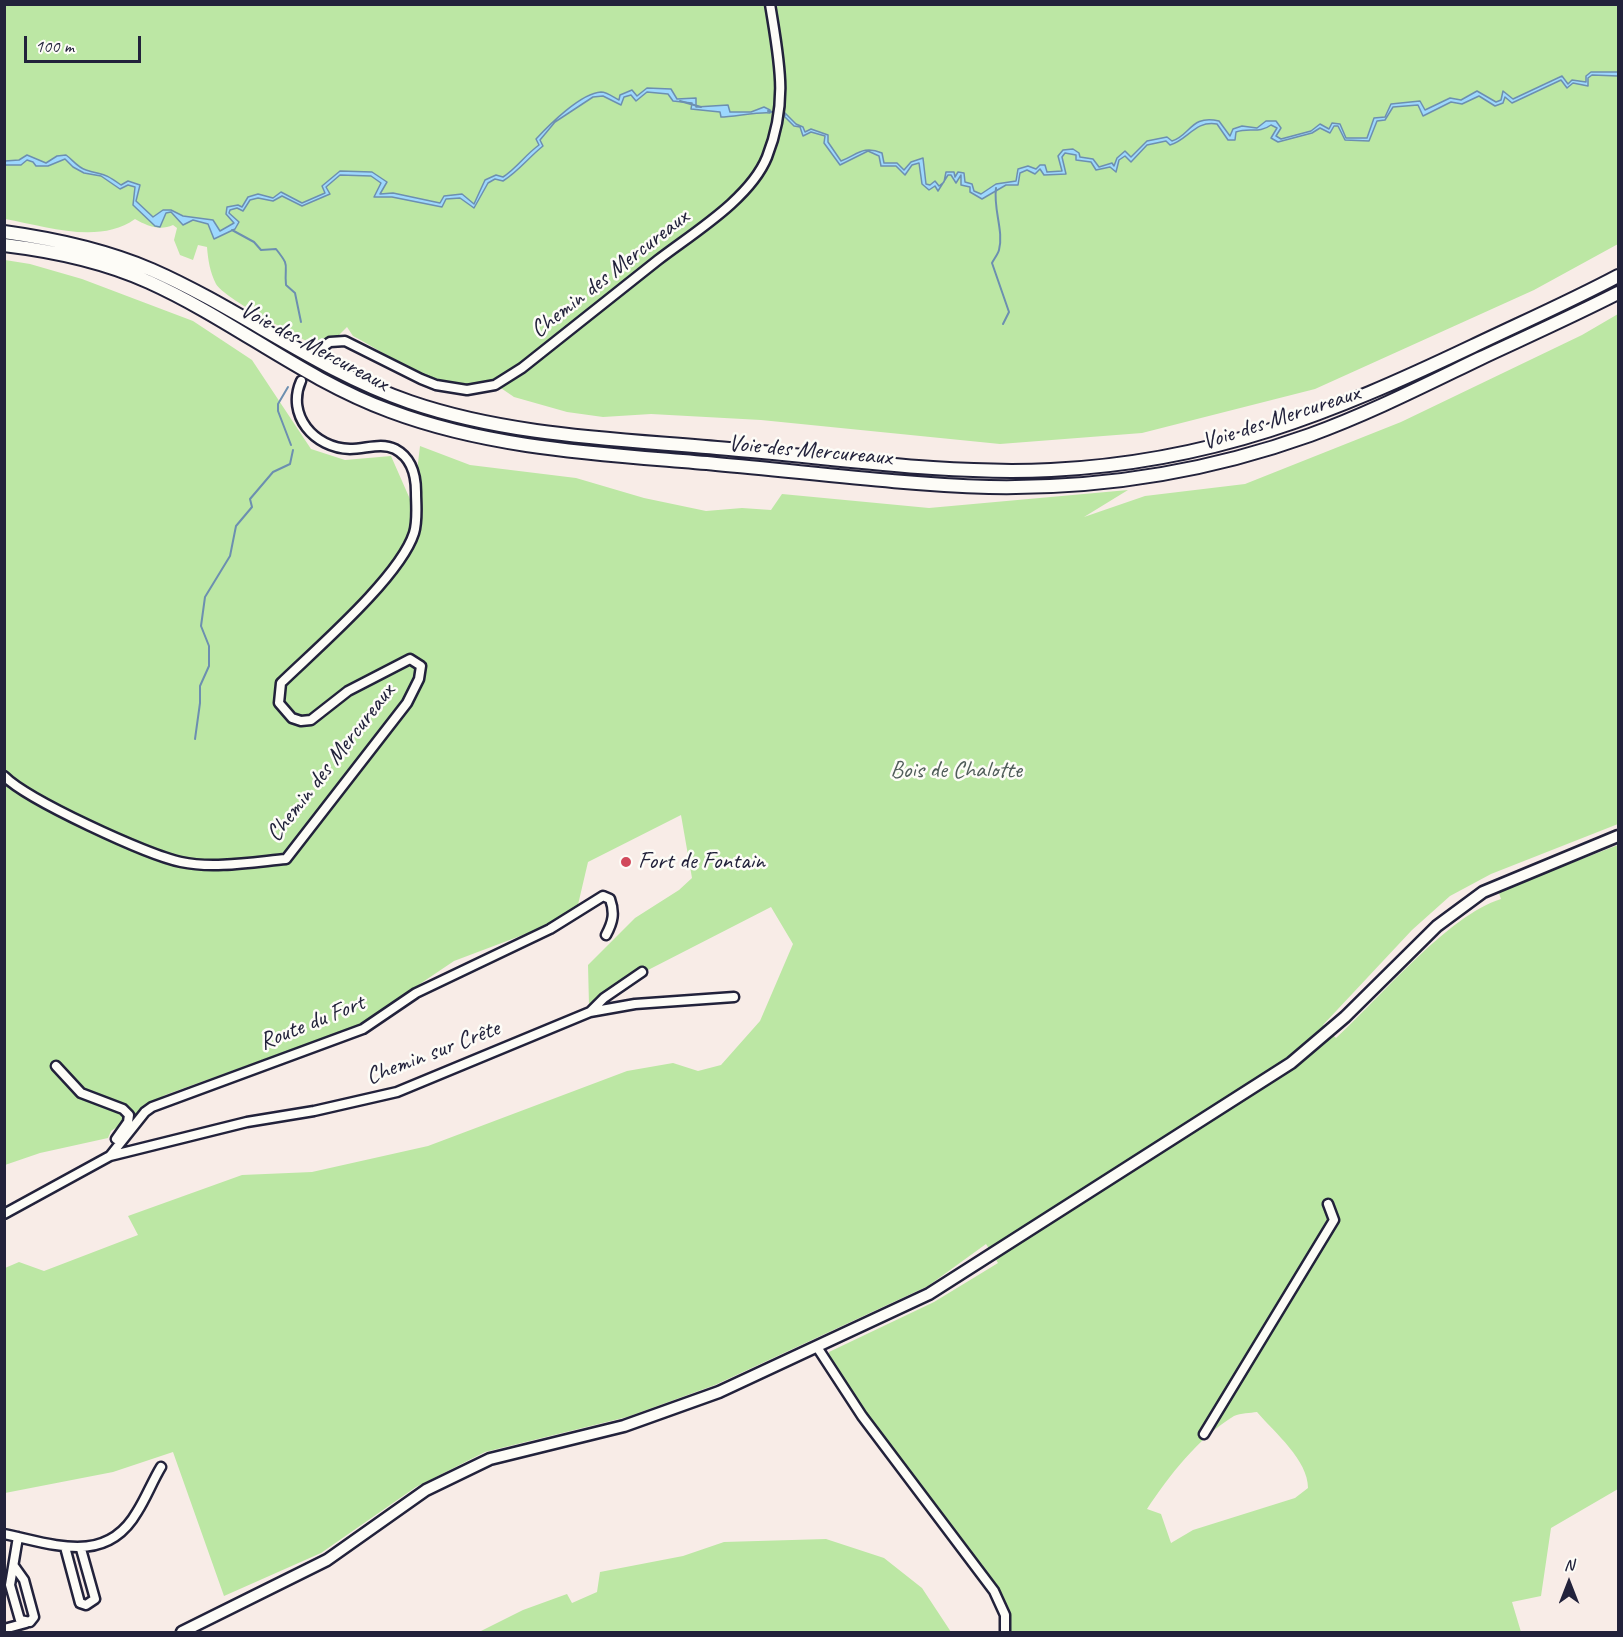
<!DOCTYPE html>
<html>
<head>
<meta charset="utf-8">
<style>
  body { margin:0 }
  #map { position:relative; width:1623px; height:1637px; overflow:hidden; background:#f8ece7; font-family:Caveat,sans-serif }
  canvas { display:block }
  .frame { position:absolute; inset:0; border:6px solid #22223b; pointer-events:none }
  .north { position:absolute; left:1539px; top:1553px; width:60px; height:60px; -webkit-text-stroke:4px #fdfcf7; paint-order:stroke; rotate:0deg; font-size:16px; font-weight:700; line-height:24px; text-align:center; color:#22223b }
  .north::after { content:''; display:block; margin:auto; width:21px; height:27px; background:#22223b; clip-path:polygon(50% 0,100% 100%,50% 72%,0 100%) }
  .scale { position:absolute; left:24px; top:36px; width:117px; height:27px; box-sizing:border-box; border:3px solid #22223b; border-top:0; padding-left:8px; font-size:18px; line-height:21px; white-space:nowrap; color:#22223b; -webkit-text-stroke:4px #fdfcf7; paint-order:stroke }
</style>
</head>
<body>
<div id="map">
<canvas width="1623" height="1637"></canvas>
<div class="frame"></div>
<div class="north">N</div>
<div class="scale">100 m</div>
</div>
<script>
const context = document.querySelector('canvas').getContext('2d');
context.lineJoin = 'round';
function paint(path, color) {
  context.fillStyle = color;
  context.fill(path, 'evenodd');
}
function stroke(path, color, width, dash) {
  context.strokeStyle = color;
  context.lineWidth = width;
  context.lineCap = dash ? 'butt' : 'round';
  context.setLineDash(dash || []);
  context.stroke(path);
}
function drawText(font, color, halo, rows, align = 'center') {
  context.font = font + ' Caveat,sans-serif';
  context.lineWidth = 5;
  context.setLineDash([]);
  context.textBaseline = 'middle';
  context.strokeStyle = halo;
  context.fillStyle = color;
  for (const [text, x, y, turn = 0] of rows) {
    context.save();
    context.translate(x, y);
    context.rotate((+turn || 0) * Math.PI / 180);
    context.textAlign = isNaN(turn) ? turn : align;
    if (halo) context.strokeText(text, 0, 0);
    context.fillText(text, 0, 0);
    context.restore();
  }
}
paint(new Path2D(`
  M4,5H1618V244L1534,290L1315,389L1142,433L1000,444L761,420L651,414L603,417L567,412L514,397L492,382C436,392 400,361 353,336L347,327L339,335L312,344C294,334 225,299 216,284C210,272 208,260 207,247L198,245L193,260L180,255L174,240L177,228L173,225C160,231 147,226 135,219C99,245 45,226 5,219Z
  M5,260L30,264L82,279L193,321L252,360L311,449L345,460L391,456L413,506L420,446L470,465L576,478L644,498L706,511L742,508L771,510L782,494L929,508L1128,490L1084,517L1145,496L1245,484L1401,422L1582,335L1618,314V824L1491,874L1450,896L1412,930L1323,1025L1336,1038C1379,999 1448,915 1501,899L1499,893L1517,884L1618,845V1489L1551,1528L1541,1596L1512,1602L1521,1632H1010L1009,1614L829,1361V1352L934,1302L998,1263L986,1244L928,1286L715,1385L627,1417L485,1452L416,1487L321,1553L224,1596L173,1452L113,1472L5,1493V1268L19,1262L44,1271L138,1235L128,1216L242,1175L312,1172L428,1146L627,1071L673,1063L698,1071L721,1065L760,1021L793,944L771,907L650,969L589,1005L588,965L635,918L679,890L692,878L681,815L588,862L577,909L544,927L454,961L359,1025L165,1095L111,1131L108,1138L40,1153L5,1165ZM1257,1412C1275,1433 1308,1460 1308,1488L1295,1498L1193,1530L1171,1543L1161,1514L1147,1509C1169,1476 1199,1437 1234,1416C1241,1413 1250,1413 1257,1412Z
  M826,1539L884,1558L922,1588L951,1632H479L523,1610L567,1594L572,1603L597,1592L600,1572L683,1556L724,1542Z`), '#bce7a4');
const water = new Path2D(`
  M1591,72H1618V76L1592,75L1588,78V86L1573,83L1567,88L1561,80L1512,103L1505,97L1503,103L1495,106L1479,96L1462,104L1451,102L1423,116L1418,105L1393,107L1385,120L1377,121L1369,141L1345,140L1338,126H1334L1330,133L1320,128L1312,133L1278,142L1271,138L1277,128L1271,125C1259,134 1249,127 1236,132L1235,140H1228L1217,124C1195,120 1188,140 1170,145L1166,141L1147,145L1131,162L1125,156L1119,160L1116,172L1110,167L1096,170L1091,162L1076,160V155L1065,153L1062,157L1066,174L1044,175L1040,169L1035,174L1027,170L1020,173L1018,185H1006L982,199L970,192V187L961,185V175L956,183L951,175H948L938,191L935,186L929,190L922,184L919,163L912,165L905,175L896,166H881L879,156L868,151L840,165L824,143L825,136L811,132L803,136L800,127L794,126L783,115L784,112L796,124L803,127L805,132L811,129L828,135V142L841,161C857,155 863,145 882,153L884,163H897L904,170L911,162L923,158L926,184L930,185L935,181L939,186L944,182L946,172H954L955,177L958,172L964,173L965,182L972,184L974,191L981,194L996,184L1016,181L1018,169L1028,166L1036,169L1040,165H1045L1047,172L1062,171L1058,156L1063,150L1073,149L1079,153L1080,157L1093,159L1099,167L1112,163L1114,166L1117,158L1125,151L1131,157L1147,141L1167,137L1172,141C1190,136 1191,114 1219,121L1230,136L1233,129L1242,126L1257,128L1266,121H1276L1281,128L1276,136L1281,139L1311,131L1320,124L1329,129L1332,123L1340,124L1346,138H1367L1374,118L1385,117L1391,104L1420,101L1425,110L1450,98L1461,100L1477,91L1496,102L1501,100L1503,91L1513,99L1562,76L1568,84L1572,80L1586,82V76Z
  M647,88L671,89L677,99L696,98V107L728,105L730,112H751L764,107L770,110V113C763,111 732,117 721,117L720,112L691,109L692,103L673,101L668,94L647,92L636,101L631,95L624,97L621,105L603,96L593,97L555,122L540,140L543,146C528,158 519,171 503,181L495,179L488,183L474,208L460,198L446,199L442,207L392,197H374L381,183L371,176L340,175L326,187L330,194L302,206L282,196L273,201L258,198L250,200L243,211L237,208L230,210L229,213L239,222L235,229L214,239L208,224L193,220L183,225L171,212L166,213L160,227L155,226L133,205L135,187L128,185L120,189L101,176L84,173L73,167L65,159L48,166H36L33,162L27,160L21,165H5V161L19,160L27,155L46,163L57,156L66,155C73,160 77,167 86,170C105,176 103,172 121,185L128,181L140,185L136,201L153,217L163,210H171L183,216L213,220L220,231L234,223L226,214L227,207L238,205L242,207L248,197L258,194L273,198L281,192L302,203L325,193L322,186L340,171L372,172L387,182L380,194L393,193L440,203L444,196L462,194L474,204L485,180L496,175L503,177C517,168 525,155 539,145L536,139C549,125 581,93 601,92C607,92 613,97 619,100L620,95L632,90L637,96Z`);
paint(water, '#9dd8fe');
stroke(water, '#6c8fb0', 1.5);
stroke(new Path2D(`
  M680,101L701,107
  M768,111L785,115
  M996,188C993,209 1004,231 999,250C998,254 994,259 992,263L1009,312L1003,324
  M232,230L254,242L261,250L276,249C291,268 284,262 286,285L295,293L301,322
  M288,387L278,404V411L291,445
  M195,739L200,703V686L209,666V646L201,626L205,597L230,556L236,526L252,507L250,499L273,472L290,464L293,450`), '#6c8fb0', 2);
const minor = new Path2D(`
  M317,351L330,342L345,341L421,379L436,385L467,390L495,385L522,368C567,332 613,296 658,260C693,233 750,199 767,157C789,102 779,60 770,4
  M4,776C28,800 147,855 181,862C213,869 254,862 286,859L407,703L419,679L421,666L410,659L348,691L311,720L301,721L292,718L279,703L281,683C316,649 400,577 414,533C418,520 416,505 416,492C416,475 412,458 395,449C381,442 366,449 350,449C314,448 286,415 301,381
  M590,1012L604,998L642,972
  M56,1066L81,1093L123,1109L129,1115L128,1122L116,1139
  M110,1156L247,1122L314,1111L397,1092L590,1012L635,1004L734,997
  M4,1214L110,1156L145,1112L152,1107L363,1029L416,993L550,929L603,896L610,899C615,913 613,922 606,935
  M817,1347L862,1416L994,1591L1005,1615V1632
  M1204,1434L1334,1220L1328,1204
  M4,1534C53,1544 106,1566 137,1512C146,1498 152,1482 161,1467
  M65,1547L80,1603L86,1605L95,1599L81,1549
  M14,1566L24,1580L34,1617L30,1622L20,1620L10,1585L18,1537
  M4,1629L26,1623`);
const major = new Path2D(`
  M182,1632L327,1560L426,1490L490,1459L624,1426L719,1392L929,1294L1291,1063L1345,1017L1437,926L1483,892L1618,836`);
const highway = new Path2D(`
  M4,232C55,239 105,250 152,270C241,309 317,370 410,402C512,437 622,439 729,449C836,458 944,475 1051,470C1212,462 1330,414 1473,346C1521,323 1571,301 1618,276
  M4,245C54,251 103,261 149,282C233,320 303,379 390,411C494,450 606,454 716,464C807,472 898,484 989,487C1098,489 1207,472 1310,435C1368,414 1423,386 1479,359C1526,337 1573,316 1618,293`);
stroke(minor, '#22223b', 13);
stroke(major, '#22223b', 15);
stroke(highway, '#22223b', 16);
stroke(minor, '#fdfcf7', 8);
stroke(major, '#fdfcf7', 10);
stroke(highway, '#fdfcf7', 12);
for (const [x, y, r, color] of [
  [626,862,6,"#d1495b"]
]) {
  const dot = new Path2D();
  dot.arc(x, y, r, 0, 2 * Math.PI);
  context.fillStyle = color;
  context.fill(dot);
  stroke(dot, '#fdfcf7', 2);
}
drawText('24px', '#22223b', '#fdfcf7', [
  ["Chemin des Mercureaux",610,274,-38],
  ["Voie des Mercureaux",314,347,28],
  ["Voie des Mercureaux",1281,418,-18],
  ["Voie des Mercureaux",810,451,5],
  ["Chemin des Mercureaux",331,763,-52],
  ["Route du Fort",312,1023,-22],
  ["Chemin sur Crête",433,1053,-21]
]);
drawText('24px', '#505d5a', '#fdfcf7', [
  ["Bois de Chalotte",956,771]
]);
drawText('24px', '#22223b', '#fdfcf7', [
  ["Fort de Fontain",638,862]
], 'left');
</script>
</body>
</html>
